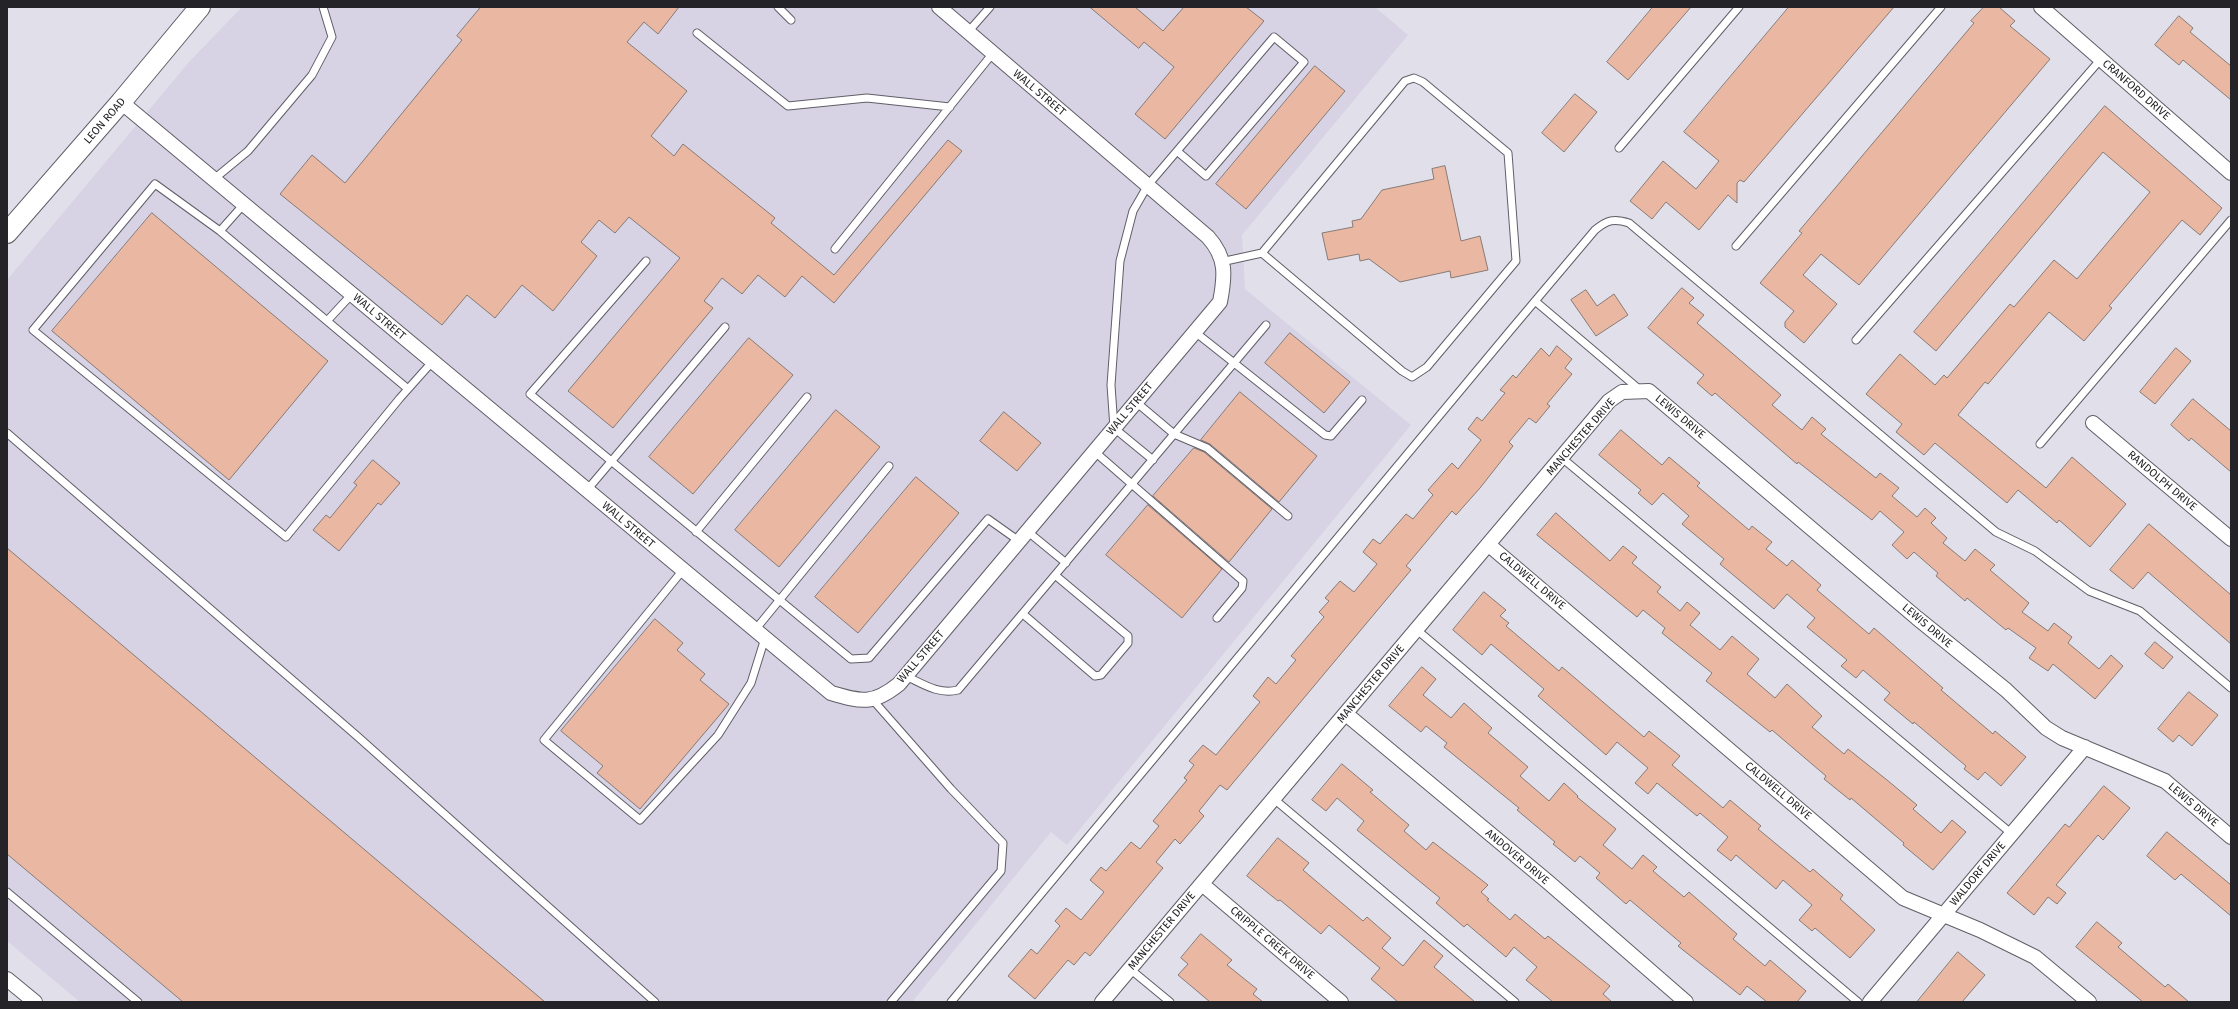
<!DOCTYPE html>
<html>
<head>
<meta charset="utf-8">
<style>
  body { margin:0 }
  #map { position:relative; width:2238px; height:1009px; overflow:hidden; background:#e1dfea; font-family:"Fira Sans",sans-serif }
  canvas { display:block }
  .frame { position:absolute; inset:0; border:8px solid #242327; pointer-events:none }
</style>
</head>
<body>
<div id="map">
<canvas width="2238" height="1009"></canvas>
<div class="frame"></div>
</div>
<script>
const context = document.querySelector('canvas').getContext('2d');
context.lineJoin = 'round';
function paint(path, color) {
  context.fillStyle = color;
  context.fill(path, 'evenodd');
}
function stroke(path, color, width, dash) {
  context.strokeStyle = color;
  context.lineWidth = width;
  context.lineCap = dash ? 'butt' : 'round';
  context.setLineDash(dash || []);
  context.stroke(path);
}
function drawText(font, color, halo, rows, align = 'center') {
  context.font = font + ' "Fira Sans",sans-serif';
  context.lineWidth = 3.5;
  context.setLineDash([]);
  context.textBaseline = 'middle';
  context.strokeStyle = halo;
  context.fillStyle = color;
  for (const [text, x, y, turn = 0] of rows) {
    context.save();
    context.translate(x, y);
    context.rotate((+turn || 0) * Math.PI / 180);
    context.textAlign = isNaN(turn) ? turn : align;
    if (halo) context.strokeText(text, 0, 0);
    context.fillText(text, 0, 0);
    context.restore();
  }
}
paint(new Path2D(`
  M242,7H1375L1408,35L1242,235L1245,289L1411,425L1067,845L1051,832L912,1002H80L7,941V280L189,62Z`), '#d7d3e5');
const building = new Path2D(`
  M481,7H679L658,34L644,22L627,42L687,91L651,136L674,156L683,144L775,218L771,223L834,275L948,140L962,151L834,303L802,276L785,297L758,275L742,294L722,278L704,301L713,308L613,428L568,391L680,258L629,217L615,233L599,220L581,242L597,256L553,311L522,285L495,318L467,295L442,325L280,194L312,155L345,183L462,40L457,36Z
  M1090,7H1135L1163,31L1184,7H1246L1264,21L1165,139L1135,114L1174,67L1144,42L1139,48Z
  M1653,7H1691L1628,80L1607,62Z
  M1789,7H1894L1744,182L1740,180L1737,183V203L1728,195L1699,230L1666,202L1652,219L1630,201L1663,161L1696,189L1719,161L1684,132Z
  M1984,7H1999L2015,21L2010,26L2050,59L1859,285L1821,254L1803,275L1837,304L1804,343L1785,327V322L1794,311L1760,283L1802,233L1799,231L1974,23L1971,21Z
  M2179,16L2193,28L2190,32L2231,66V100L2183,60L2179,65L2155,45Z
  M1315,66L1345,91L1246,209L1216,184Z
  M1575,94L1597,112L1564,152L1542,133Z
  M2105,106L2222,208L2200,235L2182,220L2109,306L2112,308L2084,341L2049,312L1988,384L1985,382L1958,415L2046,488L2072,457L2126,504L2090,547L2059,520L2057,523L2018,490L2007,503L1935,443L1924,455L1896,432L1902,424L1866,394L1900,354L1935,385L1944,375L1947,378L2010,304L2014,307L2054,260L2077,279L2150,192L2103,152L1936,351L1914,332Z
  M1445,166L1461,241L1480,236L1488,270L1451,278L1450,271L1400,282L1369,259L1360,261L1359,254L1328,260L1322,233L1353,227L1352,221L1361,219L1382,190L1434,179L1432,169Z
  M152,213L328,361L229,480L52,331Z
  M1682,288L1694,298L1689,303L1704,315L1697,323L1781,395L1772,405L1802,430L1812,417L1826,429L1821,434L1876,478L1880,473L1899,488L1892,496L1917,517L1925,508L1936,518L1931,523L1947,538L1943,543L1965,561L1975,549L1995,565L1990,570L2029,603L2022,612L2048,631L2054,623L2072,637L2068,643L2099,669L2111,655L2123,666L2095,699L2053,664L2048,671L2029,658L2036,648L2008,628L2006,630L1967,598L1965,601L1936,576L1938,573L1914,552L1907,559L1892,545L1904,532L1880,511L1872,520L1798,462L1797,464L1715,393L1712,396L1697,383L1704,375L1648,328Z
  M1586,290L1597,306L1614,294L1628,315L1596,336L1571,300Z
  M1290,333L1350,382L1324,413L1265,363Z
  M749,338L793,375L693,494L649,457Z
  M1557,346L1572,359L1565,368L1572,374L1547,404L1550,406L1536,423L1529,418L1509,442L1513,446L1480,488L1456,515L1452,511L1406,566L1411,570L1227,790L1220,785L1199,811L1204,816L1180,844L1175,839L1156,862L1163,868L1090,956L1085,952L1074,965L1068,960L1035,999L1008,976L1031,949L1037,954L1060,926L1055,921L1066,908L1081,920L1104,892L1090,880L1101,867L1106,871L1131,842L1140,849L1159,826L1153,821L1187,780L1184,778L1194,765L1189,761L1203,745L1216,755L1260,702L1253,696L1268,677L1276,684L1296,660L1291,656L1324,617L1319,612L1329,601L1325,598L1340,581L1354,592L1377,564L1363,552L1373,539L1380,544L1406,514L1413,519L1433,495L1428,490L1452,463L1458,469L1481,440L1468,429L1477,417L1482,421L1505,393L1500,390L1513,375L1516,378L1541,348L1549,356Z
  M2176,348L2191,361L2155,404L2140,392Z
  M1240,392L1317,456L1279,502L1210,444L1201,440Z
  M2193,399L2231,431V472L2191,438L2189,441L2171,425Z
  M836,410L880,447L779,567L735,530Z
  M1004,412L1041,443L1017,471L980,441Z
  M1621,430L1662,465L1669,457L1700,483L1697,486L1749,530L1752,526L1772,542L1766,549L1787,566L1792,560L1821,585L1817,590L1869,634L1874,628L1943,688L1941,690L1993,734L1995,731L2026,757L2001,786L1985,772L1978,780L1964,769L1966,766L1914,722L1913,724L1884,700L1890,693L1863,670L1856,678L1841,666L1847,660L1807,627L1815,618L1787,594L1774,609L1720,564L1724,559L1682,524L1689,516L1663,493L1652,505L1638,493L1641,490L1599,455Z
  M1194,448L1204,452L1272,509L1229,562L1153,496Z
  M373,460L400,483L381,505L378,503L339,551L313,530L326,515L330,518L357,485L354,483Z
  M916,477L959,513L858,633L815,597Z
  M1148,505L1222,569L1182,618L1106,555Z
  M1556,513L1610,561L1623,546L1637,557L1632,563L1661,587L1657,592L1680,611L1687,602L1700,613L1690,625L1720,650L1732,636L1759,659L1747,674L1775,698L1787,684L1822,716L1812,727L1844,754L1848,749L1887,780L1917,805L1913,809L1941,833L1952,820L1966,832L1933,870L1903,845L1904,843L1851,798L1850,800L1824,779L1826,776L1772,730L1770,732L1706,681L1712,673L1662,633L1665,628L1643,610L1637,617L1537,535Z
  M2149,524L2231,595V644L2148,572L2133,589L2110,570Z
  M7,548L545,1002H183L7,854Z
  M1484,592L1506,610L1500,616L1509,623L1506,626L1559,671L1562,667L1644,737L1649,731L1680,756L1672,765L1723,808L1730,800L1761,826L1758,829L1810,872L1813,869L1843,895L1840,899L1875,930L1850,958L1815,928L1812,931L1799,920L1812,905L1783,880L1776,889L1736,855L1731,861L1717,850L1728,837L1700,813L1697,816L1657,783L1648,794L1635,783L1648,768L1617,742L1606,755L1538,696L1544,689L1491,644L1482,655L1453,630Z
  M655,619L683,643L677,650L705,674L700,680L729,704L640,809L597,773L603,766L561,731Z
  M2155,642L2173,657L2163,669L2145,654Z
  M1422,667L1436,679L1423,695L1451,718L1464,703L1492,728L1488,733L1528,767L1520,776L1549,801L1564,783L1578,796L1577,797L1616,829L1603,845L1632,869L1643,855L1657,867L1653,871L1684,897L1689,892L1737,934L1733,939L1765,966L1770,960L1806,991L1797,1002H1767L1747,986L1740,995L1678,946L1681,943L1630,900L1626,904L1596,878L1600,873L1580,856L1575,862L1553,844L1555,842L1517,810L1519,808L1444,747L1447,743L1426,726L1421,732L1389,706Z
  M2189,692L2218,715L2192,746L2179,735L2173,742L2158,729Z
  M1342,764L1373,790L1370,792L1409,825L1404,831L1426,850L1433,842L1488,885L1481,892L1489,899L1487,900L1510,920L1515,914L1545,939L1548,936L1610,986L1603,994L1612,1002H1553L1526,980L1537,967L1514,947L1506,957L1467,924L1464,927L1436,903L1440,898L1357,830L1364,821L1337,798L1326,811L1312,800Z
  M2104,786L2130,808L2103,840L2098,835L2056,885L2066,893L2057,904L2048,897L2034,915L2007,893L2065,824L2069,827Z
  M2167,832L2231,885V916L2181,874L2175,880L2147,856Z
  M1278,838L1309,863L1303,870L1363,921L1367,917L1391,938L1382,948L1403,966L1424,940L1443,956L1434,967L1475,1002H1398L1371,979L1380,968L1329,925L1321,934L1280,900L1278,901L1247,876Z
  M2097,922L2122,943L2118,947L2165,987L2168,984L2189,1002H2143L2076,947Z
  M1201,934L1232,960L1227,965L1257,989L1253,994L1263,1002H1210L1178,975L1188,964L1181,958Z
  M1958,952L1985,975L1962,1002H1917Z`);
paint(building, '#eab7a2');
stroke(building, '#867b76', 1);
const lane = new Path2D(`
  M778,7L791,20
  M968,32L990,7
  M697,33L788,106L867,98L950,107
  M1619,148L1739,7
  M214,179L248,151L312,75L332,37L323,7
  M244,204L220,231L155,184L33,330L286,537L400,398L433,361
  M220,231L408,389
  M1736,246L1941,7
  M835,249L993,53
  M646,261L530,394L851,659L869,658L988,519L1019,541
  M1221,262L1262,253L1405,81L1414,78L1423,82L1508,153L1516,261L1427,367L1412,377L1402,371L1262,253
  M1535,301L1640,390
  M327,321L352,294
  M1195,332L1325,435L1331,436L1362,400
  M1856,340L2101,59
  M1136,402L1174,434L1207,448L1288,516
  M7,433L357,736L655,1002
  M2040,444L2231,220
  M1095,452L1243,581L1242,588L1217,618
  M1562,458L2012,834
  M1153,460L1114,428L1111,385L1120,261L1133,211L1148,185L1177,151L1206,176L1304,62L1274,37L1177,151
  M587,490L725,327
  M1027,531L1066,563
  M696,532L807,397
  M683,570L544,740L640,820L718,735L751,683L765,638
  M1023,614L1095,676L1101,675L1128,643V636L1055,575
  M755,630L889,466
  M1417,630L1858,1002
  M906,676C923,684 939,695 958,690L1266,325
  M872,699L951,789L1003,843L1001,871L891,1002
  M1274,799L1515,1002
  M7,892L138,1002
  M1130,969L1170,1002
  M951,1002L1509,332L1595,230C1607,220 1614,218 1629,223L1996,532L2035,551L2089,591L2140,611L2231,688`);
const street = new Path2D(`
  M2041,7L2231,173
  M121,102L831,693C862,702 873,705 899,684L1220,302C1225,276 1227,258 1208,237L939,7
  M2093,423L2231,539
  M1489,545L1903,898L1980,930L2035,957L2089,1002
  M1346,714L1548,882L1686,1002
  M1202,884L1341,1002
  M7,979L35,1002
  M1102,1002L1609,401L1622,392L1649,391L1917,618L2006,690L2046,728L2062,738L2165,781L2231,837
  M1870,1002L2085,747`);
const secondary = new Path2D(`
  M7,233L121,102L200,7`);
stroke(lane, '#605e67', 9);
stroke(street, '#605e67', 16);
stroke(secondary, '#605e67', 22);
stroke(lane, '#fff', 7);
stroke(street, '#fff', 14);
stroke(secondary, '#fff', 20);
drawText('11px', '#242327', '#fff', [
  ["CRANFORD DRIVE",2136,90,41],
  ["WALL STREET",1039,93,40],
  ["LEON ROAD",105,121,-49],
  ["WALL STREET",379,317,40],
  ["WALL STREET",1130,409,-50],
  ["LEWIS DRIVE",1680,417,40],
  ["MANCHESTER DRIVE",1581,437,-49],
  ["RANDOLPH DRIVE",2162,481,40],
  ["WALL STREET",628,525,40],
  ["CALDWELL DRIVE",1532,581,40],
  ["LEWIS DRIVE",1927,626,40],
  ["WALL STREET",921,657,-49],
  ["MANCHESTER DRIVE",1371,684,-50],
  ["CALDWELL DRIVE",1778,791,40],
  ["LEWIS DRIVE",2193,805,40],
  ["ANDOVER DRIVE",1517,857,40],
  ["WALDORF DRIVE",1978,874,-50],
  ["MANCHESTER DRIVE",1162,931,-50],
  ["CRIPPLE CREEK DRIVE",1272,943,40]
]);
</script>
</body>
</html>
